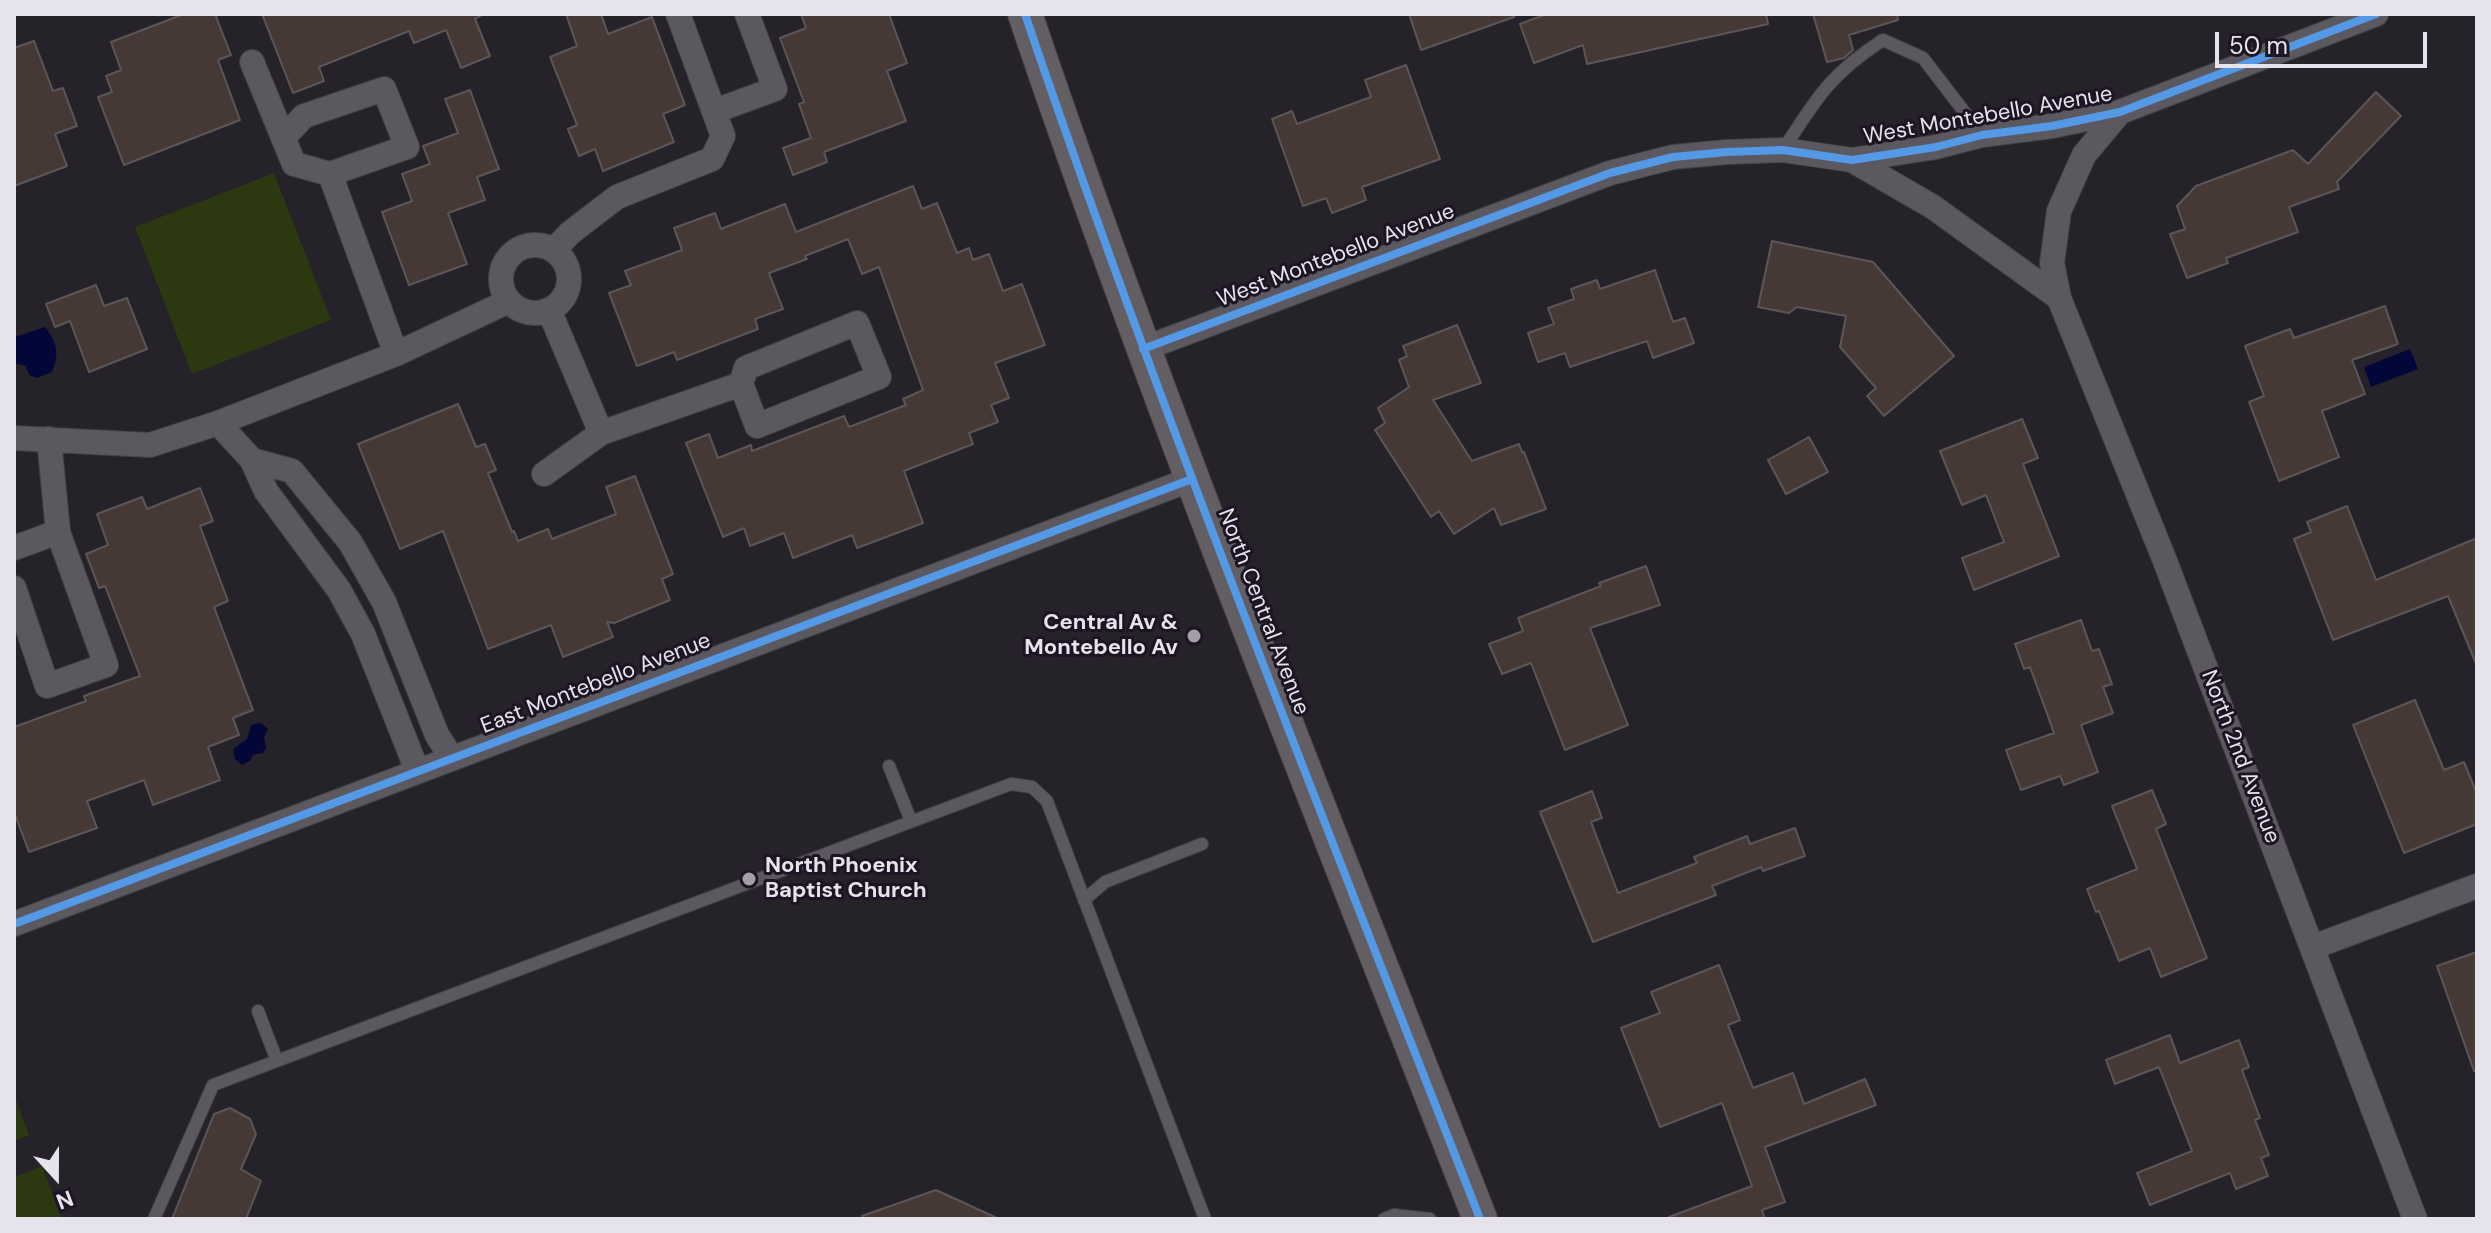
<!DOCTYPE html>
<html>
<head>
<meta charset="utf-8">
<style>
  body { margin:0 }
  #map { position:relative; width:2491px; height:1233px; overflow:hidden; background:#26222a; font-family:"DM Sans",sans-serif }
  canvas { display:block }
  .frame { position:absolute; inset:0; border:16px solid #e7e3ed; pointer-events:none }
  .north { position:absolute; left:16px; top:1137px; width:80px; height:80px; -webkit-text-stroke:6px #1c1524; paint-order:stroke; rotate:159deg; font-size:22px; font-weight:700; line-height:32px; text-align:center; color:#e7e3ed }
  .north::after { content:''; display:block; margin:auto; width:28px; height:36px; background:#e7e3ed; clip-path:polygon(50% 0,100% 100%,50% 72%,0 100%) }
  .scale { position:absolute; left:2215px; top:32px; width:212px; height:36px; box-sizing:border-box; border:4px solid #e7e3ed; border-top:0; padding-left:10px; font-size:24px; line-height:28px; white-space:nowrap; color:#e7e3ed; -webkit-text-stroke:6px #1c1524; paint-order:stroke }
</style>
</head>
<body>
<div id="map">
<canvas width="2491" height="1233"></canvas>
<div class="frame"></div>
<div class="north">N</div>
<div class="scale">50 m</div>
</div>
<script>
const context = document.querySelector('canvas').getContext('2d');
context.lineJoin = 'round';
function paint(path, color) {
  context.fillStyle = color;
  context.fill(path, 'evenodd');
}
function stroke(path, color, width, dash) {
  context.strokeStyle = color;
  context.lineWidth = width;
  context.lineCap = dash ? 'butt' : 'round';
  context.setLineDash(dash || []);
  context.stroke(path);
}
function drawText(font, color, halo, rows, align = 'center') {
  context.font = font + ' "DM Sans",sans-serif';
  context.lineWidth = 6;
  context.setLineDash([]);
  context.textBaseline = 'middle';
  context.strokeStyle = halo;
  context.fillStyle = color;
  for (const [text, x, y, turn = 0] of rows) {
    context.save();
    context.translate(x, y);
    context.rotate((+turn || 0) * Math.PI / 180);
    context.textAlign = isNaN(turn) ? turn : align;
    if (halo) context.strokeText(text, 0, 0);
    context.fillText(text, 0, 0);
    context.restore();
  }
}
paint(new Path2D(`
  M274,173L331,320L192,374L135,227Z
  M14,1094L29,1135L14,1141Z
  M42,1166L62,1219H14V1177Z`), '#2b3810');
paint(new Path2D(`
  M45,327C57,343 60,353 52,372L37,378L29,375L26,366L14,363V335L18,336Z
  M2410,349L2418,369L2371,387L2364,367Z
  M261,723L268,729L264,737L266,748L263,753L253,755L250,761L242,765L235,759L233,749L247,739L251,725Z`), '#030737');
const building = new Path2D(`
  M184,14H215L231,55L218,60L240,120L124,165L98,97L112,92L106,76L121,70L111,42Z
  M262,14H484L475,19L490,56L461,68L446,30L414,43L409,31L319,67L324,81L293,93Z
  M566,14H601L608,34L652,17L685,105L663,114L674,142L603,171L595,149L579,156L568,129L577,125L550,57L577,46Z
  M801,14H889L907,63L887,71L906,121L824,152L827,162L793,175L783,148L811,138L799,104L804,102L780,38L806,28Z
  M1409,14H1514V17L1421,50Z
  M1547,14H1766L1768,24L1587,64L1583,45L1534,63L1520,24Z
  M1813,14H1897L1898,20L1849,35L1853,50L1844,58L1827,62Z
  M34,41L53,91L63,88L77,126L55,134L67,166L14,186V48Z
  M1406,65L1440,159L1362,187L1366,200L1332,213L1326,198L1303,206L1272,119L1292,111L1297,124L1371,97L1365,80Z
  M470,90L499,169L477,177L485,200L448,213L467,264L409,285L382,212L412,201L402,174L430,164L423,146L458,133L445,99Z
  M2376,92L2401,116L2337,182L2339,189L2289,207L2298,232L2226,258L2228,263L2187,278L2170,234L2185,229L2177,206L2196,186L2293,150L2308,164Z
  M913,186L922,209L937,203L957,253L969,248L973,260L989,254L1003,291L1022,284L1045,345L995,363L1009,398L991,405L998,422L969,433L973,444L904,471L923,523L857,548L852,535L793,558L784,533L750,546L744,528L723,537L686,443L709,434L718,458L751,445L752,451L844,416L849,427L906,405L903,399L923,390L879,267L862,274L848,239L805,256L807,259L769,273L783,309L755,319L758,329L677,360L674,352L637,366L609,293L631,285L625,271L682,250L674,228L715,213L721,229L785,204L796,232Z
  M1772,241L1873,262L1954,356L1884,416L1867,396L1876,388L1840,347L1846,316L1797,307L1789,313L1758,307Z
  M1655,270L1673,322L1685,318L1694,343L1653,358L1647,341L1570,367L1565,353L1538,362L1528,333L1554,324L1548,308L1574,299L1571,289L1597,280L1600,289Z
  M96,285L104,306L127,298L147,349L89,372L70,321L55,327L46,304Z
  M2385,306L2398,344L2352,360L2365,394L2322,411L2339,457L2279,481L2249,402L2264,396L2245,346L2290,329L2294,338Z
  M1457,325L1481,383L1433,400L1472,461L1519,444L1522,452H1524L1546,509L1501,525L1494,508L1454,534L1439,511L1431,517L1375,430L1385,423L1378,408L1409,387L1399,360L1407,356L1403,346Z
  M458,404L476,447L485,444L496,470L488,473L512,532L514,531L518,541L548,529L552,539L616,514L606,487L635,476L673,574L662,579L670,600L614,623L607,622L613,637L563,657L551,625L488,649L443,531L400,549L358,444Z
  M2022,419L2038,458L2023,464L2059,556L1974,590L1962,558L2004,542L1986,495L1962,505L1940,451Z
  M1809,437L1828,472L1786,494L1768,460Z
  M200,488L213,521L200,526L228,601L214,607L253,710L233,718L239,735L208,747L220,780L153,805L144,780L87,801L97,828L29,852L14,812V727L86,701L84,696L140,676L105,586L99,588L86,554L108,545L97,514L142,497L147,509Z
  M2347,506L2376,580L2477,538V666L2448,596L2333,640L2294,539L2311,532L2307,522Z
  M1646,566L1660,605L1590,628L1628,725L1565,750L1531,663L1502,674L1489,644L1523,631L1518,618L1601,586L1599,583Z
  M2081,620L2092,651L2099,649L2112,684L2103,687L2113,713L2081,725L2098,772L2064,785L2060,776L2021,790L2006,750L2054,733L2030,667L2024,669L2015,644Z
  M2415,700L2444,770L2464,762L2477,794V824L2404,853L2353,725Z
  M2152,790L2166,824L2156,829L2207,958L2161,977L2150,948L2119,961L2099,911L2096,912L2087,889L2137,869L2112,806Z
  M1592,791L1602,818L1591,822L1618,893L1697,863L1694,857L1747,836L1750,844L1795,828L1805,856L1763,871L1761,867L1712,886L1716,895L1593,942L1540,812Z
  M2477,952V1071H2474L2437,966Z
  M1719,965L1740,1020L1728,1025L1753,1088L1793,1073L1804,1104L1865,1079L1876,1105L1765,1147L1785,1202L1762,1210L1765,1219H1670L1669,1217L1752,1186L1722,1103L1660,1127L1621,1028L1660,1013L1651,992Z
  M2170,1035L2180,1063L2239,1040L2249,1067L2242,1070L2260,1118L2255,1120L2269,1155L2261,1158L2268,1176L2236,1189L2230,1173L2150,1205L2137,1173L2192,1151L2159,1067L2115,1084L2106,1060Z
  M230,1108L250,1119L256,1134L241,1169L261,1181L246,1219H172L214,1114Z
  M936,1190L999,1219H862V1216Z`);
paint(building, '#463935');
stroke(building, '#5b5657', 2);
const lane = new Path2D(`
  M1783,150C1816,99 1830,74 1883,40L1923,58L1982,135
  M889,766L911,821
  M1084,900L1105,882L1202,844
  M258,1011L277,1061
  M154,1219L213,1085L1011,784L1032,787L1047,801L1205,1219
  M1384,1219L1394,1215L1430,1219`);
const street = new Path2D(`
  M252,62L294,164L330,174
  M715,111L775,89L747,14
  M284,137L304,116L384,89L407,147L330,174L396,354
  M1852,160L1933,207L2059,298L2165,561L2415,1219
  M501 279a34 34 0 1 1 68 0a34 34 0 1 1-68 0Z
  M554,250L570,233L617,197L712,159L723,136L678,14
  M2059,298L2052,263L2059,211L2084,155L2120,112
  M1143,349L1610,173L1673,157L1727,152L1783,150L1852,160L1936,147L1982,135L2052,126L2120,112L2376,14
  M218,423L252,460
  M601,433L741,384L746,368L857,323L879,377L757,426L741,384
  M14,438L150,445L218,423L396,354L509,301
  M544,474L601,433L549,310
  M14,548L58,532
  M14,588L47,686L106,665L58,532L49,439
  M417,770L363,634L339,590L266,491L252,460L292,471L350,542L384,602L437,735L451,757
  M14,924L1192,479
  M2313,947L2477,886`);
const secondary = new Path2D(`
  M1025,14C1163,421 1324,819 1480,1219`);
stroke(lane, '#423f46', 14);
stroke(street, '#423f46', 26);
stroke(secondary, '#423f46', 36);
stroke(lane, '#5c585f', 12);
stroke(street, '#5c585f', 24);
stroke(secondary, '#635e62', 34);
stroke(new Path2D(`
  M1025,14C1163,421 1324,819 1480,1219
  M1143,349L1610,173L1673,157L1727,152L1783,150L1852,160L1936,147L1982,135L2052,126L2120,112L2376,14
  M14,924L1192,479`), '#5399e6', 8);
for (const [x, y, r, color] of [
  [1194,636,8,"#a39fa9"],
  [749,879,8,"#a39fa9"]
]) {
  const dot = new Path2D();
  dot.arc(x, y, r, 0, 2 * Math.PI);
  context.fillStyle = color;
  context.fill(dot);
  stroke(dot, '#1c1524', 3);
}
drawText('22px', '#e7e3ed', '#1c1524', [
  ["West Montebello Avenue",1988,116,-10],
  ["West Montebello Avenue",1336,256,-21],
  ["North Central Avenue",1263,612,69],
  ["East Montebello Avenue",596,684,-21],
  ["North 2nd Avenue",2240,757,69]
]);
drawText('bold 22px', '#e7e3ed', '#1c1524', [
  ["Central Av &",1178,623],
  ["Montebello Av",1178,648],
  ["North Phoenix",765,866,"left"],
  ["Baptist Church",765,891,"left"]
], 'right');
</script>
</body>
</html>
